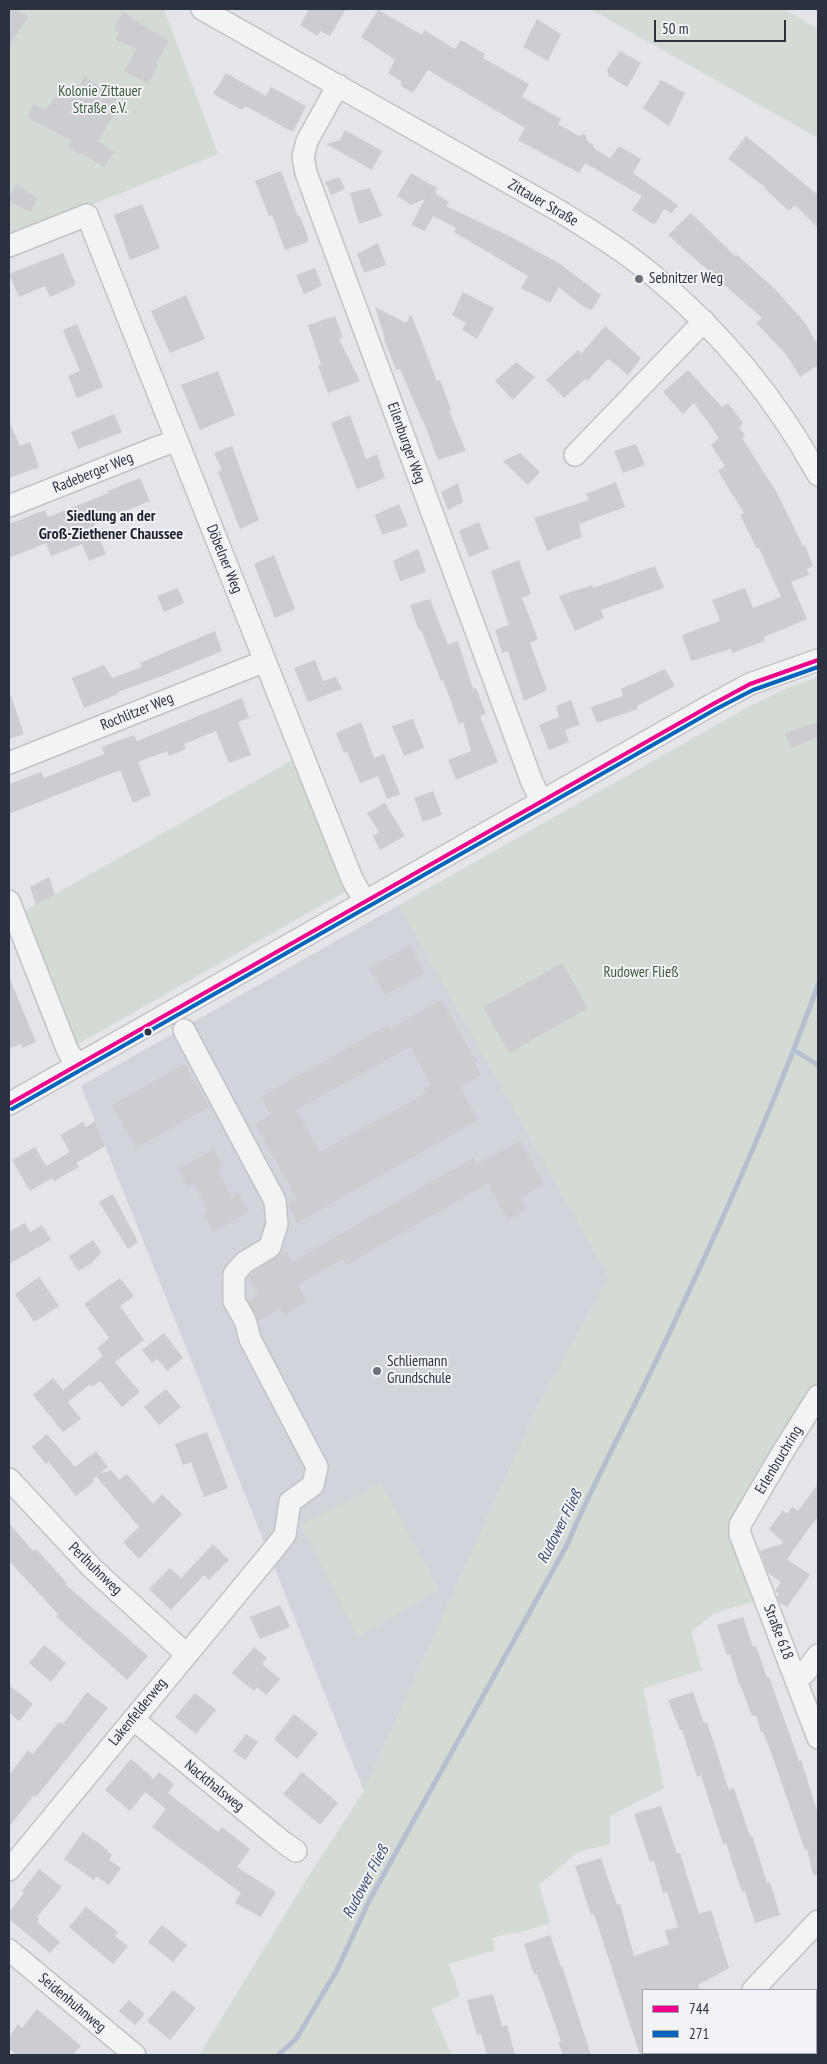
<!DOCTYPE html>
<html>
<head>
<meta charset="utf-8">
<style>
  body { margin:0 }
  #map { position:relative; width:827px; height:2064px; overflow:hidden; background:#e3e5e8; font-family:"PT Sans Narrow",sans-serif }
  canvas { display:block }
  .frame { position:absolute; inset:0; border:10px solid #2c3140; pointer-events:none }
  .legend { position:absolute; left:642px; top:1989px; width:175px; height:65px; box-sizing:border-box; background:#f2f3f7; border:1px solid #a3a5ae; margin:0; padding:6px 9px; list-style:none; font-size:15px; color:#2c3140 }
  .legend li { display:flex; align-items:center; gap:10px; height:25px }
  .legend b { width:25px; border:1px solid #a3a5ae }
  .scale { position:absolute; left:654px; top:20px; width:132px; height:22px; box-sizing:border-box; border:2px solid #2c3140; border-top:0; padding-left:6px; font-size:15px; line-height:18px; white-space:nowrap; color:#2c3140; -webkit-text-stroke:4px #f2f3f7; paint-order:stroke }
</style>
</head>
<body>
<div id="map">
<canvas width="827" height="2064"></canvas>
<div class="frame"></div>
<ul class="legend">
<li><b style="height:6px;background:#ec008c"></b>744</li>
<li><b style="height:6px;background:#0065bd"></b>271</li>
</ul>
<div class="scale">50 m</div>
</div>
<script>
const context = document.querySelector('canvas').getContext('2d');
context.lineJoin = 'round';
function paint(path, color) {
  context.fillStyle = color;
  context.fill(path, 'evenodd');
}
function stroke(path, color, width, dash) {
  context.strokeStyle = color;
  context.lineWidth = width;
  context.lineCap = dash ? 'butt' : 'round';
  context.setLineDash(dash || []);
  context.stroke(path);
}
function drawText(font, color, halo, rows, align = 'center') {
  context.font = font + ' "PT Sans Narrow",sans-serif';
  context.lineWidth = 4;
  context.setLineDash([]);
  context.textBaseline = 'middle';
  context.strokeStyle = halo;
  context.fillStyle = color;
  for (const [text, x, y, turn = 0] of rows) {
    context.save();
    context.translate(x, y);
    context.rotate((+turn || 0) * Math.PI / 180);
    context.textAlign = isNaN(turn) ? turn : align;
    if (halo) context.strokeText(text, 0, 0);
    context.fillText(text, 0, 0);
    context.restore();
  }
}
paint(new Path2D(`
  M399,905L609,1277L538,1406L364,1791L81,1086Z`), '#d2d4db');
paint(new Path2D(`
  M9,9H164L218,154L9,238Z
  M590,9H784L818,29V138Z
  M818,677V1007L816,1012L818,1014V1382L728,1524L757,1600L713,1614L691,1632L702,1670L643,1688L664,1788L610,1816V1844L578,1852L539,1885L550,1923L515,1934L514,1932L492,1938L495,1950L449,1964L460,1996L432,2009L451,2055H199L308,1877L364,1791L538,1406L609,1277L399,905L748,707L787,688Z
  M298,757L350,889L78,1044L25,911Z
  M381,1483L439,1590L358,1637L300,1525Z`), '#d3dbd4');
stroke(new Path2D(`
  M794,1050L818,1065
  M278,2055L296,2039L337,1970L370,1899L567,1545C594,1481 628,1420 658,1357C716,1235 772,1112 818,985`), '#b5bfd0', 5);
paint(new Path2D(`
  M9,9H16L28,17L9,46Z
  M309,9H346L330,36L320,31L318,36L300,25Z
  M378,10L422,35L424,30L455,49L461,40L485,54L483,58L529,84L522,97L561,119L558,124L579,136L585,134L588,142L594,145L593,148L610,158L619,146L641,159L633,173L678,205L672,213L664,209L655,224L654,223L653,224L632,210L642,196L585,163L579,173L518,140L525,128L428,70L413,93L401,86V81L388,73L395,60L361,37Z
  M123,12L169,42L155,65L158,66L148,84L124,71L137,49L116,40L119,34L114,28Z
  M537,19L561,34L548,61L523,47Z
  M620,51L641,63L627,87L609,76L607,70Z
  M226,73L266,96L271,87L306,106L293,132L245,106L242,110L213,94Z
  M85,77L117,97L113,105L118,108L98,141L114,152L104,167L81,153L80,155L68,147L72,141L27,117L34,104L45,110L61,90L64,93L71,84L77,89Z
  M661,80L685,93L669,126L643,108Z
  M345,130L382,151L372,170L326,144L340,140Z
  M746,136L818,195V228L795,205L789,211L764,188L765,187L728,159Z
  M281,171L298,217L300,216L308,237V242L285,250L272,215L269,216L255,181Z
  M411,173L437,188L435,193L449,202L446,206L513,238L560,264L601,295L592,310L581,305L559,287L550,303L521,288L528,276L454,232L456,228L433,216L425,231L411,225L425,199L411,205L397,196Z
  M339,177L345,189L331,195L325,182Z
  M17,184L38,198L30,212L9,201V197Z
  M370,188L382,216L359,224L350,193Z
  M142,204L160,248L130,260L114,215Z
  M691,213L735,256L737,255L776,290L806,324L818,346V365L800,377L786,354L756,323L762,318L668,235Z
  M378,243L386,265L364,273L357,254Z
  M63,253L76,285L50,297L45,286L19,297L9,274Z
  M315,268L322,286L304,294L296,275Z
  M463,292L494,308L477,339L462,329L466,323L452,315Z
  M186,295L205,339L170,353L151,311Z
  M375,307L406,323L411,314L437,381L440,380L451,410L449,411L466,451L438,460L423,420H422L400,369L396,370L384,339H385Z
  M335,316L343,338L339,339L360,381L328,393L318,366L321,365L308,325Z
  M77,324L103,387L77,398L68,376L80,371L63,330Z
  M605,326L641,358L628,375L608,359L587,381L585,379L564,398L546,380L578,350L581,354Z
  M516,362L535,377L513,400L495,381Z
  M688,370L722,407L728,403L743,423L739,428L745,435L742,438L777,493L803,546L805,545L813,566L807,569L809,575L791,582L807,619L764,637L765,641L732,653L731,649L691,661L682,635L720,621L712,600L745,588L753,608L781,597L759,548L757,549L740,515L744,513L718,471L725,466L711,445L719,438L694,403L683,414L663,392Z
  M218,371L235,415L200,430L181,385Z
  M114,414L122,432L78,449L71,432Z
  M350,415L366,459L377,454L385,478L357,489L331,423Z
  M9,421L20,446L30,442L39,467L9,478Z
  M636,444L645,465L623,473L614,451Z
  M232,446L259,520L240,529L218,472L222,470L214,453Z
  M520,453L540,472L528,485L503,461Z
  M140,478L150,501L94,524L106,554L89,561L82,544L51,556L46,543L9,558V524L45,510L48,517L109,493L108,491Z
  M616,482L625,507L579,524L582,537L547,551L534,518L589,500L586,494Z
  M458,483L463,502L448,510L441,492Z
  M399,504L408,526L382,535L375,515Z
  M479,522L489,549L469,557L459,531Z
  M418,549L426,572L400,581L393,561Z
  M274,555L295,609L275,618L254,564Z
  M519,560L531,594L522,598L538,639L530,643L547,690L524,701L508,651L502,653L495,630L509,625L491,571Z
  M655,566L664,588L601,610L604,618L575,631L559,596L592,585L593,588Z
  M178,588L184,603L164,612L157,596Z
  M430,599L448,645L458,641L473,689L476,688L486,714L480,716L498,762L456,780L448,760L471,751L463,722L459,724L443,680L441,681L421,630L419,631L410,605Z
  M215,631L222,651L167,674L118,692V694L84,708L72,678L104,665L112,678L142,667L140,663Z
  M315,660L323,681L336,677L342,689L308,702L294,668Z
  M665,669L675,686L637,706L638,709L597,723L591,707L623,696L621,689Z
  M11,696L24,734L9,739V697Z
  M242,698L249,718L238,722L251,755L229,763L216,731L184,744L186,749L169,756L167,751L138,762L151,795L133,803L120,770L9,814V784L41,772L44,778L104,754L102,747L134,735L137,741Z
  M571,700L580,725L565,730L569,742L549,750L539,725L559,717L556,706Z
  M413,719L424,748L404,756L392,726Z
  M361,722L374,758L384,754L400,794L387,799L378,776L360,783L347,751L344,753L336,733Z
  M818,722V737L791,748L785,733Z
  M433,791L442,815L423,822L414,798Z
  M385,803L405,836L380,850L373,836L379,832L367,813Z
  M49,877L55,894L36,905L30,887Z
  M410,945L425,973L385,995L369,968Z
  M562,963L588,1008L509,1053L483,1007Z
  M9,977L36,1042L22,1048L21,1044L9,1049Z
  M441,1000L477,1062L474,1063L481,1075L460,1087L478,1120L297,1223L288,1204L297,1199L255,1124L271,1115L261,1097L388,1025L390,1029ZM410,1047L431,1085L423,1089L426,1093L320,1152L296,1110Z
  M185,1064L209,1107L136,1148L112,1105Z
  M95,1121L105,1146L76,1163L79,1167L54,1181L52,1178L30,1191L12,1160L35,1147L46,1166L70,1152L60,1135L83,1122L86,1127Z
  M520,1141L544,1184L521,1197L527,1209L508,1220L488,1183L347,1265L343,1259L297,1285L307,1302L284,1315L280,1308L259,1321L248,1301L258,1295L248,1277L253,1272L286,1252L292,1262L473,1158L477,1164Z
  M214,1149L224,1168L218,1171L232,1197L238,1193L249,1212L213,1232L203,1213L208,1210L194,1185L188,1188L178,1169Z
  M113,1194L138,1242L128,1249L99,1202Z
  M25,1223L30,1232L42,1225L51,1240L9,1264V1232Z
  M93,1240L101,1252L92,1263L78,1271L69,1256Z
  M39,1277L59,1306L34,1322L15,1294Z
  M120,1278L134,1296L120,1306L144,1340L115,1362L140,1392L122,1407L100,1381L92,1387L90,1384L68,1402L81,1419L63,1432L33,1395L53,1378L63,1390L103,1356L97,1348L109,1338L84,1304Z
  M164,1333L183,1358L167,1371L157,1359L152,1363L142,1350Z
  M166,1389L181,1407L159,1425L144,1407Z
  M207,1432L228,1488L204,1497L191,1462L183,1465L175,1444Z
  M47,1434L75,1467L96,1451L108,1467L99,1474L111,1470L119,1480L127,1474L153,1504L162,1494L182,1514L139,1559L123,1542L139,1527L96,1476L93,1479L94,1482L76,1496L49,1462L46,1464L32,1447Z
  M818,1484V1516L787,1559L810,1575L787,1607L779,1602L777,1596L779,1594L775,1591L781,1582L768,1573L760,1551L784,1543L769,1529L783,1510L787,1514L792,1507L798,1511Z
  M9,1523L33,1551L36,1549L67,1583L65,1584L148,1656L127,1680L56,1616L58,1614L9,1561Z
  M213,1544L229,1560L209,1580L204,1575L171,1610L149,1589L170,1568L181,1578Z
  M280,1605L290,1627L260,1639L250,1617Z
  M743,1617L753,1647L756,1646L767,1678L769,1677L799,1761L801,1760L818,1814V1874L813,1875L807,1849L805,1850L769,1747L763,1732H761L756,1715L752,1716L741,1686L740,1687L730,1654L727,1655L717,1625Z
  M44,1645L66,1663L51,1682L29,1663Z
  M254,1647L267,1658L262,1664L280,1679L266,1695L257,1687L254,1691L232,1673Z
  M9,1685L33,1704L19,1721L9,1713Z
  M87,1692L108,1708L36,1797L34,1795L9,1827V1775L28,1750L33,1754L59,1722L63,1724Z
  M693,1692L704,1723L707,1722L729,1790L734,1788L750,1836L752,1835L767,1883L770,1882L780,1915L755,1923L745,1891L742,1892L726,1843L723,1844L701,1775L697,1777L682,1730H680L668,1700Z
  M195,1693L216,1710L196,1734L175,1717Z
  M294,1714L318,1733L297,1759L274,1739Z
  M246,1734L258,1742L245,1760L233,1751Z
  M131,1759L154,1779L159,1772L174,1784L168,1793L218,1832L222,1827L250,1849L237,1867L276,1892L261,1917L235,1903L241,1893L152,1827L166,1809L145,1792L130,1811L105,1790Z
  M302,1772L338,1803L320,1825L283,1794Z
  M661,1806L677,1854L680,1853L699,1914L711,1910L729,1968L698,1985L700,1990H643V2055H640L594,1914L591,1915L575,1866L601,1858L617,1905L620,1904L634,1956L669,1944L665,1931L678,1927L667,1892L663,1893L654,1861L650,1862L634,1814Z
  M83,1832L108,1850L107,1851L112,1855L109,1860L121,1868L109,1885L96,1876L94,1880L64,1859Z
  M39,1869L62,1887L37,1917L39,1919L37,1922L60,1942L50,1953L9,1919V1912L24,1893L22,1891Z
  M86,1907L118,1932L115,1936L128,1946L113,1964L69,1927Z
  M162,1925L187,1945L173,1962L148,1942Z
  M550,1935L561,1967L562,1966L591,2055H563L558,2042L561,2041L537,1974L534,1975L524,1944Z
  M173,1990L196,2008L170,2040L147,2021Z
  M493,1994L502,2026L507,2025L515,2055H487L481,2034L477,2035L467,2000Z
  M129,2000L145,2014L135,2025L119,2011Z
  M37,2009L81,2046L73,2055H17L9,2049V2037L18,2024L22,2028Z`), '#cccdd0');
const minor = new Path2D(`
  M202,9L561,212C593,232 626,252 655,277C721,332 777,400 818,475
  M338,85L307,141L303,157L306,173L532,782L542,802
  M9,246L87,215L352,879L365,902
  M575,455L704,321
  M9,506L158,447L177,441
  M9,763L265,661
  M9,901L67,1049L76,1065
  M9,1104L713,704L750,684L818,660
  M818,1396L781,1455L740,1525V1534L818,1738
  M9,1479L92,1568L186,1654
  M796,1677L804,1674L818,1655
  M133,1719L283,1842L296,1851
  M9,1870L269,1555L285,1535L290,1502L313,1485L317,1467L250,1339L245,1320L234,1301V1274L245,1262L270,1247L277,1224L275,1201L184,1030
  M9,1950L135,2055
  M753,1990L818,1921
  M692,2055L694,2053`);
stroke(minor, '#c2c3c6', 24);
stroke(minor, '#f3f3f5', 21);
stroke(new Path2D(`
  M9,1104L713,704L750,684L818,660`), '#ec008c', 4);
stroke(new Path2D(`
  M12,1109L716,709L753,690L818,667`), '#0065bd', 4);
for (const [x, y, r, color] of [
  [639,279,5,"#6c707b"],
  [148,1032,4.5,"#2c3140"],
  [377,1371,5,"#6c707b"]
]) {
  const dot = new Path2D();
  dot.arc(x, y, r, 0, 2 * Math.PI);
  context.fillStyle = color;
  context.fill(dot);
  stroke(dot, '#f2f3f7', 2);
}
drawText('15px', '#3d5a3a', '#f2f3f7', [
  ["Kolonie Zittauer",100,92],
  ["Straße e.V.",100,109],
  ["Rudower Fließ",641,973]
]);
drawText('15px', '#2c3140', '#f2f3f7', [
  ["Zittauer Straße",543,203,30],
  ["Eilenburger Weg",406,443,70],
  ["Radeberger Weg",93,473,-22],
  ["Döbelner Weg",224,559,68],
  ["Rochlitzer Weg",137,712,-22],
  ["Erlenbruchring",779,1460,-59],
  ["Perlhuhnweg",95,1569,44],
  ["Straße 618",778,1632,69],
  ["Lakenfelderweg",138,1712,-51],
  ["Nackthalsweg",214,1786,39],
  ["Seidenhuhnweg",72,2003,40]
]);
drawText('15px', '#2c3140', '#f2f3f7', [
  ["Sebnitzer Weg",649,279],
  ["Schliemann",387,1362],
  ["Grundschule",387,1379]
], 'left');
drawText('bold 16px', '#1e2231', '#f2f3f7', [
  ["Siedlung an der",111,516],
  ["Groß-Ziethener Chaussee",111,534]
]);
drawText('italic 16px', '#394c70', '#f2f3f7', [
  ["Rudower Fließ",560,1527,-63],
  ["Rudower Fließ",366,1882,-62]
]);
</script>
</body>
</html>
